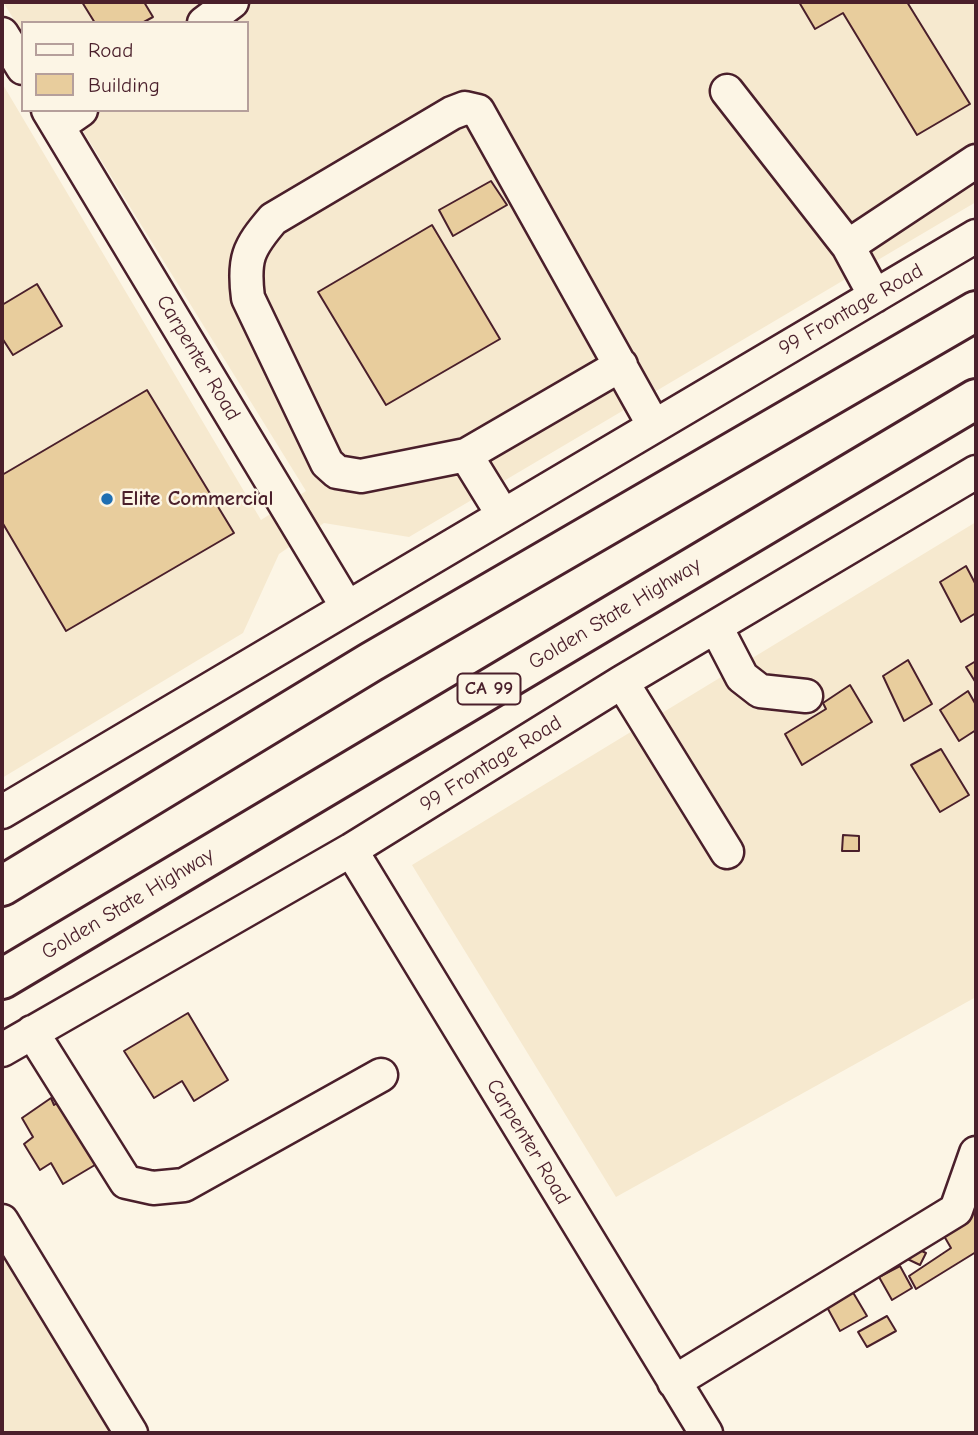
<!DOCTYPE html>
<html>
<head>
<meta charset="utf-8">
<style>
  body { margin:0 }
  #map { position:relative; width:978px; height:1435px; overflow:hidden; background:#fcf5e5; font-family:"Comic Neue",sans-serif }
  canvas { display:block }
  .frame { position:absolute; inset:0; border:4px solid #4a1f2b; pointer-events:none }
  .legend { position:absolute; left:21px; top:21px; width:228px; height:91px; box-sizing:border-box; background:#fcf5e5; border:2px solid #b59f9b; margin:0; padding:9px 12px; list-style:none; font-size:21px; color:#4a1f2b }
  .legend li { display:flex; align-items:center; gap:14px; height:35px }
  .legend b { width:35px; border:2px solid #b59f9b }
</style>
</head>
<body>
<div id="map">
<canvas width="978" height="1435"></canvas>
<div class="frame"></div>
<ul class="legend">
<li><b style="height:9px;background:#fcf5e5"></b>Road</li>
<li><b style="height:19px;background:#e8cd9d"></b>Building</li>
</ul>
</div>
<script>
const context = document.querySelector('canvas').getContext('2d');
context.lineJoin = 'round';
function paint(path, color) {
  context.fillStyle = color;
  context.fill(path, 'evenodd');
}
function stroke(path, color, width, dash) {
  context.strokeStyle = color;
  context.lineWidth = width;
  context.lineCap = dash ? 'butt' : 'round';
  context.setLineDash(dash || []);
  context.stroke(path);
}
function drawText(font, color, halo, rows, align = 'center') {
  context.font = font + ' "Comic Neue",sans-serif';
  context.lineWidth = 5;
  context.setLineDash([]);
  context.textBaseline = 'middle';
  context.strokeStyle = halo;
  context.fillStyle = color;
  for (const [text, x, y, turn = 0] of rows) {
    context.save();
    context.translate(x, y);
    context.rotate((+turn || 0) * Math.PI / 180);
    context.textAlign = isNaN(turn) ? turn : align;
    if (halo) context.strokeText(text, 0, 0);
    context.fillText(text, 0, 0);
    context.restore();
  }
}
paint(new Path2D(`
  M3,2H976V202L409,537L324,523L279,554L243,633L2,778V83L261,520L306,491L70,110H247V23H23V34Z
  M976,522V997L616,1197L412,865Z
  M2,1226L120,1433H2Z`), '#f6e9cf');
const building = new Path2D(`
  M82,2H144L153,17L142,23H95Z
  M799,2H907L970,104L917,135L843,13L815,29Z
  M491,181L507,205L453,236L439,210Z
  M432,225L500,339L386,405L318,292Z
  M37,284L62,326L13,355L2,338V305Z
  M147,390L234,533L66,631L2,522V475Z
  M966,566L976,585V613L961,622L940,582Z
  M908,660L932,704L904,721L883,676Z
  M976,661V683L966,667Z
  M850,685L872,722L802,765L785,734L826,709L823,703Z
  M968,691L976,705V730L959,741L940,710Z
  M941,749L969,795L940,812L911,765Z
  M843,835L859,836V851H842Z
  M188,1013L228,1080L194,1101L182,1081L154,1098L124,1051Z
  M51,1098L54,1105L63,1099L105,1159L63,1184L51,1163L40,1170L24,1144L33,1137L22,1118Z
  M972,1208L976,1216V1252L916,1289L909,1276L951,1248L940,1229Z
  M905,1243L926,1253L920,1265L899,1255Z
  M900,1266L912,1288L892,1300L879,1277Z
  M848,1284L867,1316L840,1331L822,1298Z
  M887,1316L896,1331L867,1347L858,1332Z`);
paint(building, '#e8cd9d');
stroke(building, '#4a1f2b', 2);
const minor = new Path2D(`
  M204,23L232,2
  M2,34L23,68
  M727,91L848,246L875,296
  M48,110L347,607
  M58,126L81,110
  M848,246L976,161
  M466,455L621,365
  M503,515L466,455L361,476L337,472L327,463L248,298C243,259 248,248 273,219L452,113L465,108L478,111L654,426
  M716,627L742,677L760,691L806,696
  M622,682L727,852
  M2,812L976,236
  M351,850L706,1433
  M32,1032L126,1182L153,1188L184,1185L381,1075
  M2,1050L351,850L622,682L976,472
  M2,1221L131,1433
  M674,1382L956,1210L976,1153`);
const highway = new Path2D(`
  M2,886L371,662L976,311
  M2,979L976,399`);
stroke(minor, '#4a1f2b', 37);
stroke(highway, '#4a1f2b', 44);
stroke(minor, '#fcf5e5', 32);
stroke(highway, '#fcf5e5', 38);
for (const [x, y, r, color] of [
  [107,499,7,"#1f6fb2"]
]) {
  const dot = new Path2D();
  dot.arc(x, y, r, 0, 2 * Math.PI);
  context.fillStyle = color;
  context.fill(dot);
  stroke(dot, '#fcf5e5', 2.5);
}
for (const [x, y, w] of [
  [489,689,63]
]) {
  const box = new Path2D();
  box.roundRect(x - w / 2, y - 15.5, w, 31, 5);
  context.fillStyle = '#fcf5e5';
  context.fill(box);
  stroke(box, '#4a1f2b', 2);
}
drawText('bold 19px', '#4a1f2b', null, [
  ["CA 99",489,689]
]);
drawText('21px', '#4a1f2b', '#fcf5e5', [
  ["99 Frontage Road",851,310,-30],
  ["Carpenter Road",198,358,59],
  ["Golden State Highway",615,614,-31],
  ["99 Frontage Road",491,764,-32],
  ["Golden State Highway",128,904,-31],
  ["Carpenter Road",528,1142,59]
]);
drawText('bold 21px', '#4a1f2b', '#fcf5e5', [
  ["Elite Commercial",121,499]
], 'left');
</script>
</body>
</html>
